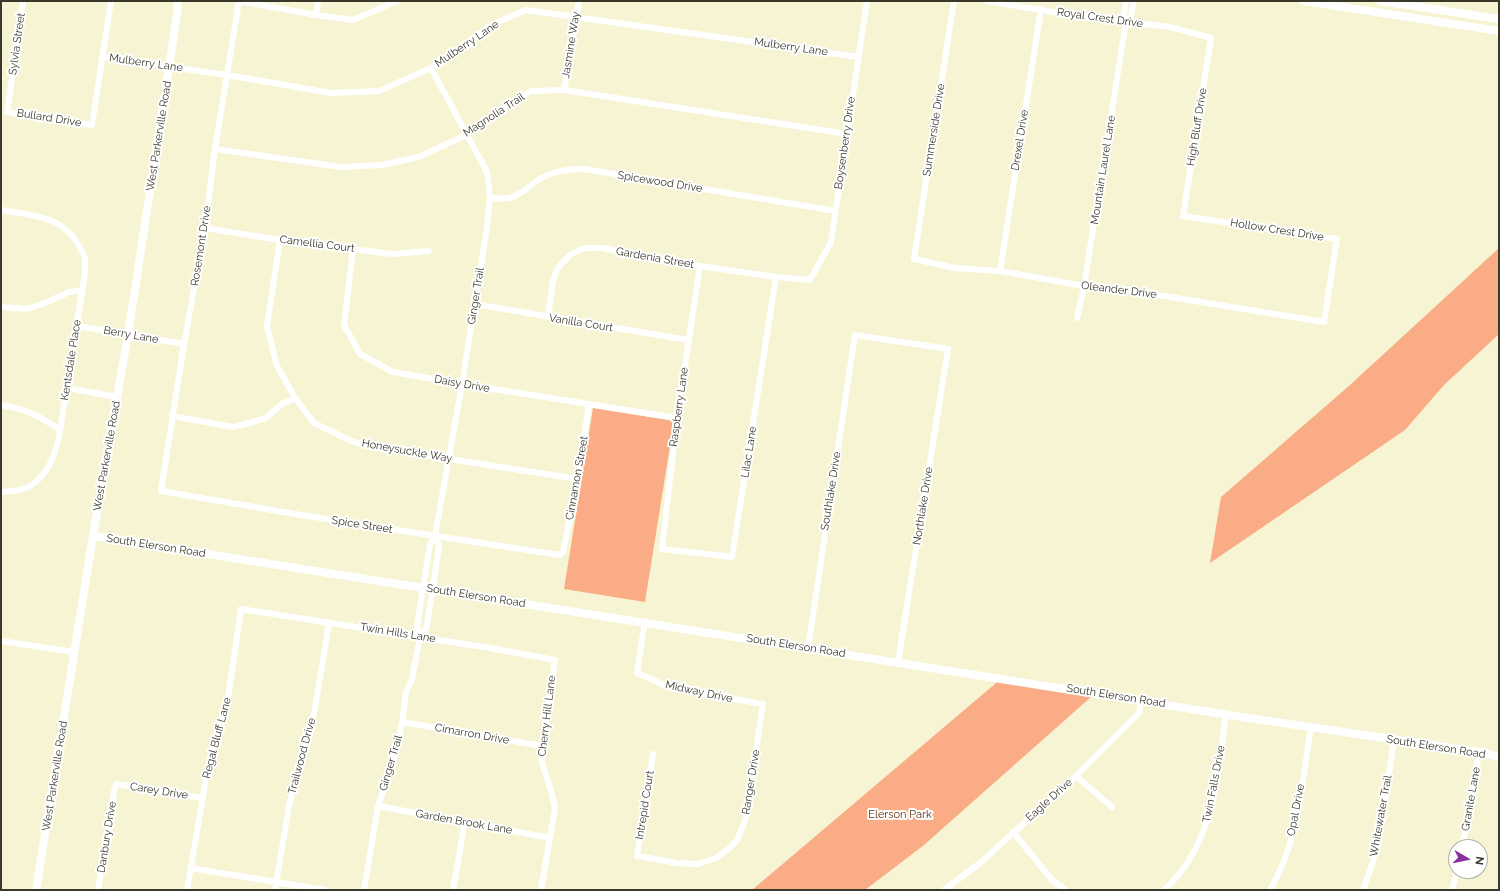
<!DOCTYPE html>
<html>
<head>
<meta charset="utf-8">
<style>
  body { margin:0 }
  #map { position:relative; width:1500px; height:891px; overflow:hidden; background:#f6f4d2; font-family:Raleway,sans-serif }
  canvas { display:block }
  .frame { position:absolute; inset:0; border:2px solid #39382b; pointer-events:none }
  .north { position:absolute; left:1448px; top:839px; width:40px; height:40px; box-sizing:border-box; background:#fff; border:1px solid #b0afaa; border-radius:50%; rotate:99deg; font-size:11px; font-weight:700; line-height:16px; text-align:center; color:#39382b }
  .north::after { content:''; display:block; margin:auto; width:14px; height:18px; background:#8b319c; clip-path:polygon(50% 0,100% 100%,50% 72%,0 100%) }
</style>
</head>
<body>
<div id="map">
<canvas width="1500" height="891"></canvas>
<div class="frame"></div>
<div class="north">N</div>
</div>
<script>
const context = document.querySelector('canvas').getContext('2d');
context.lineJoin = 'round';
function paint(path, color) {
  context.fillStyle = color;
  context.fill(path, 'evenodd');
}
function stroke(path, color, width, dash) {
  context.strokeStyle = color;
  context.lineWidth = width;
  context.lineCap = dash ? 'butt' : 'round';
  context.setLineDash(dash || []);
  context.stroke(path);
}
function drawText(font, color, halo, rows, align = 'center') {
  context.font = font + ' Raleway,sans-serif';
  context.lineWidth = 4;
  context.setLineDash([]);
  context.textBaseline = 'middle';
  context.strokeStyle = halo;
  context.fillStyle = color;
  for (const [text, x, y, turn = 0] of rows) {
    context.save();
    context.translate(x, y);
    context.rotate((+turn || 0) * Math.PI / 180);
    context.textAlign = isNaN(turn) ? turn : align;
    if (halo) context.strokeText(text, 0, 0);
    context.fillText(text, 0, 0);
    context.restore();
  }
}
paint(new Path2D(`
  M1499,248V334L1444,385L1405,430L1210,563L1221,497L1350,385Z
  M593,408L674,421L645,602L564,589Z
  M1002,678L1091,697L924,845L865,890H752Z`), '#f9ac86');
stroke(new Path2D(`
  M23,1L7,112L92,125L111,1
  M239,1L215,149L205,228L184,344L161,491L301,515L559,555L563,552L578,479L589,404
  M239,1L316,15L353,20L397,1
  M954,1L914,259L955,268L1000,271L1084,286L1127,290L1324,322L1337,239L1183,216L1211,38L1170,27L1083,17L987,1
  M316,15L318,1
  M1126,22L1131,16L1134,1
  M102,57L227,75L331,93L379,91L431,68L493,24L526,10L858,57
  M564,90L579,1
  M215,149L341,167L381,165L419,157L468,134L512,102L531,91L564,90L847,134
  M490,198C496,198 504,199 509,198C522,195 530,185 541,178C554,171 569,169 584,169L835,211
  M1,210C31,215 64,216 79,246C81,250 84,254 85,258C85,262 85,268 85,273L59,437C54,458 47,478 26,488C19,491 9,491 1,492
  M205,228L280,240L392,254L429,251
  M280,240L267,326L277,366L295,398L314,423L351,441L372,447L578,479
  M353,249L344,325L360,354L393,372L462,384L677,418
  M700,266L677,418L662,549L732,557L776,277
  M1000,271L1041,9
  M474,304L688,340
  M1,307L27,309L45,303L69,292L82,290
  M548,317L553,281L557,269L571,254L585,248H602L700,266L776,277L810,280L831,242L867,1
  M1077,318L1084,286L1126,22L1124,15L1126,1
  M77,326L184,344
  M67,388L117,397
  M1,405C24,408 42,417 60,430
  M172,416L233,427L249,423L266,418L282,404L295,398
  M645,621L637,673L666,686L681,690L763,704L745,821L737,840L730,848L716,858L698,864L677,863L637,856L653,754
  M420,637L426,629L433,589L439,545L435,536
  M1,641L74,652
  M808,648L855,335L948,349L898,662
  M402,722L542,746
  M1076,776L1112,807
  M378,806L550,838
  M1013,832L1052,880L1066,890
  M1462,847L1474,787L1479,752
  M190,868L325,890
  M98,890L114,792L116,784L202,798
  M187,890L208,767L213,744L226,712L241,609L490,648L555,660L542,746V763L551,791L555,808L541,890
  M275,890L289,806L297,773L308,741L315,708L329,623
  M364,890L378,806L394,760L402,722L406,692L412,679L420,637L417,626L430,544L435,536L462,384L487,228L490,198L487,172L431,68
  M453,890L465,821
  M944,890L980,863L1076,776L1139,713L1141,700
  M1164,890C1214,846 1217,776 1226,714
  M1270,890C1299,841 1302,782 1311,727
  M1363,890L1373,862L1383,814L1394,740
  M1452,890L1457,871`), '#fff', 6);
stroke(new Path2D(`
  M1304,1L1499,31
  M1380,1L1499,19
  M93,536L1242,717L1479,752L1499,757
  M36,890L93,536L128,335L176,21L178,1`), '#fff', 8);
drawText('11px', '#39382b', '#fff', [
  ["Royal Crest Drive",1100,18,8],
  ["Sylvia Street",17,44,-82],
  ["Mulberry Lane",467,44,-34],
  ["Jasmine Way",571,45,-81],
  ["Mulberry Lane",791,47,8],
  ["Mulberry Lane",146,63,8],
  ["Magnolia Trail",494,115,-33],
  ["Bullard Drive",49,118,9],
  ["High Bluff Drive",1197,127,-81],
  ["Summerside Drive",934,130,-81],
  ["West Parkerville Road",159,136,-81],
  ["Drexel Drive",1020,140,-81],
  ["Boysenberry Drive",845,143,-82],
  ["Mountain Laurel Lane",1103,170,-81],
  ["Spicewood Drive",660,182,9],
  ["Hollow Crest Drive",1277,230,9],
  ["Camellia Court",317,244,7],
  ["Rosemont Drive",201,246,-81],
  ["Gardenia Street",655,258,10],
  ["Oleander Drive",1119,290,7],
  ["Ginger Trail",476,296,-81],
  ["Vanilla Court",581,323,9],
  ["Berry Lane",131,335,10],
  ["Kentsdale Place",71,360,-81],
  ["Daisy Drive",462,384,10],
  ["Raspberry Lane",679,407,-82],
  ["Honeysuckle Way",407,451,10],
  ["Lilac Lane",749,452,-81],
  ["West Parkerville Road",107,456,-80],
  ["Cinnamon Street",577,478,-80],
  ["Southlake Drive",831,491,-81],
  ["Northlake Drive",923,506,-81],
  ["Spice Street",362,525,9],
  ["South Elerson Road",156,546,9],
  ["South Elerson Road",476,596,9],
  ["Twin Hills Lane",398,633,9],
  ["South Elerson Road",796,646,9],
  ["Midway Drive",699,692,12],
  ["South Elerson Road",1116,696,9],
  ["Cherry Hill Lane",547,716,-83],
  ["Cimarron Drive",472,734,10],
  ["Regal Bluff Lane",217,738,-75],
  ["South Elerson Road",1436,747,9],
  ["Trailwood Drive",302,756,-75],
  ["Ginger Trail",391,763,-74],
  ["West Parkerville Road",55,776,-81],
  ["Ranger Drive",751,782,-81],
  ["Twin Falls Drive",1214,784,-79],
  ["Carey Drive",159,791,9],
  ["Granite Lane",1471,799,-80],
  ["Eagle Drive",1049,800,-42],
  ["Intrepid Court",645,805,-81],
  ["Opal Drive",1296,810,-79],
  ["Whitewater Trail",1381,816,-80],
  ["Garden Brook Lane",464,822,10],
  ["Danbury Drive",107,837,-81]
]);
drawText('11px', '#652d0d', '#fff', [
  ["Elerson Park",900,815]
]);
</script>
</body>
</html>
